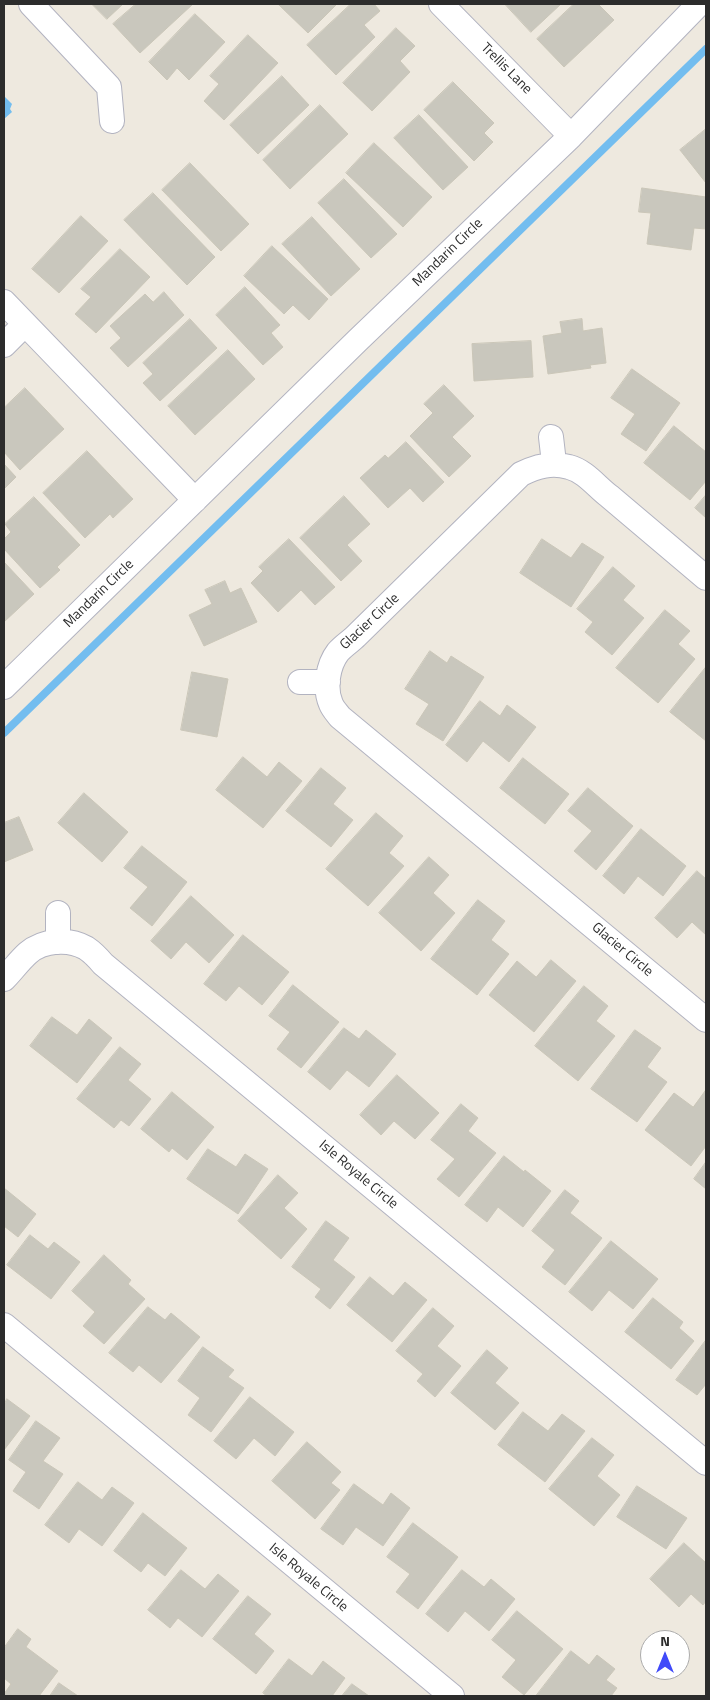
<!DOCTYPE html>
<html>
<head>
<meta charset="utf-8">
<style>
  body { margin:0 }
  #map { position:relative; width:710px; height:1700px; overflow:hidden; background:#eee9df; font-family:"Titillium Web",sans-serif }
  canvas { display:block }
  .frame { position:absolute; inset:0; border:5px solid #2c2c2c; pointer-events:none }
  .north { position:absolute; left:640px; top:1630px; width:50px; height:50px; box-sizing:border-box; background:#fff; border:1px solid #ababab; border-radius:50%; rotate:0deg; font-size:14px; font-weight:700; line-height:20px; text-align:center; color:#2c2c2c }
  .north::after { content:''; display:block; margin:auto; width:18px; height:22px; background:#404af9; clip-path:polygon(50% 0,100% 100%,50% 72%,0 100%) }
</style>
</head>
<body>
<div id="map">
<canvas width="710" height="1700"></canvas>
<div class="frame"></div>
<div class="north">N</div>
</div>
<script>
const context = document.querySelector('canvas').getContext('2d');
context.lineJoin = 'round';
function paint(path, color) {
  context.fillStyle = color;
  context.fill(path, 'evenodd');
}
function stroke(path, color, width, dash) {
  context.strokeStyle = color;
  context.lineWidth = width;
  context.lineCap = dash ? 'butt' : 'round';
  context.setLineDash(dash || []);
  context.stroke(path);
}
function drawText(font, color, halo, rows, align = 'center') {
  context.font = font + ' "Titillium Web",sans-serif';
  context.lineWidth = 5;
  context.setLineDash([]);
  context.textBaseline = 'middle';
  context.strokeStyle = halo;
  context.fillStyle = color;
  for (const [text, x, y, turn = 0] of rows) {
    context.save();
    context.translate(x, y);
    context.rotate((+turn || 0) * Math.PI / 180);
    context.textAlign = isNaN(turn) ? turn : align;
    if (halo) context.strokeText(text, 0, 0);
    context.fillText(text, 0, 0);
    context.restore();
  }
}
paint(new Path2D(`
  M4,96L12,104L10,109L12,112L4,119Z`), '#73bdef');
stroke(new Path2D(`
  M4,733L706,49`), '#73bdef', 8);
const building = new Path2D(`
  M92,4H123L107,19Z
  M136,4H193L140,53L113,24Z
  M280,4H337L308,33L279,5Z
  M351,4H374L380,11L364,25L375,37L336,75L307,45Z
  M505,4H561L531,32Z
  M574,4H598L614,20L564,67L537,39Z
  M195,14L225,42L189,80L177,68L167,80L149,62Z
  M396,28L415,46L400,61L410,72L372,111L343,83Z
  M248,35L278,63L224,120L204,101L219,84L210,76Z
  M282,76L309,105L258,154L230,125Z
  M453,82L494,123L484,133L493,142L474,161L424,110Z
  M320,105L348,134L290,189L263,160Z
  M419,115L468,167L443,190L394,138Z
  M706,129V183L680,150Z
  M374,143L432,197L403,227L346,173Z
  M190,163L249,224L221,251L162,190Z
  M344,179L397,234L371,258L318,203Z
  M642,188L706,197V229L694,228L691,250L647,244L651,213L639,212Z
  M153,193L215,257L187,285L124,220Z
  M81,216L108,241L59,293L32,269Z
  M312,217L360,269L331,296L282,244Z
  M272,246L328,299L309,320L293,305L284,314L244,276Z
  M120,249L150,277L96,333L75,314L91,297L81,289Z
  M245,287L280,325L271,333L283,347L263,365L216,315Z
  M164,292L184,315L128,367L110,348L121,338L110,326L145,294L153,302Z
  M190,319L217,348L160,401L143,383L153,374L143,363Z
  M582,319L583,331L602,328L606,363L590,365L591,368L548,374L543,336L562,333L560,322Z
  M531,341L533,377L474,381L472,344Z
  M228,350L255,379L195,435L168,406Z
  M632,369L680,403L646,451L621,434L635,414L611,398Z
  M444,385L474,416L452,437L471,456L449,477L410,436L433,413L424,404Z
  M25,388L64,429L20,470L4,452V408Z
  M674,426L706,452V481L690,500L644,463Z
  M406,442L444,482L423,502L410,488L388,508L360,478L385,455L388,458Z
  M87,451L133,499L113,518L110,514L85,538L43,493Z
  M4,464L16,477L4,489Z
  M706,495V518L695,508Z
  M344,496L370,524L347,545L362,561L341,581L300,538Z
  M34,497L80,545L57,567L60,570L40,588L4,549V539L11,532L5,524Z
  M289,539L335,587L315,605L301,590L278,612L251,583L263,571L259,567Z
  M542,539L571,558L582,543L604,557L571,607L520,573Z
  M4,562L34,594L4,622Z
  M613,567L635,586L623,600L644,618L612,655L585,632L593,622L577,609Z
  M225,581L230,593L241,588L257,622L204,646L189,615L212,604L205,590Z
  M665,610L690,631L678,644L695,659L658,703L616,668Z
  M430,651L447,663L451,656L484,677L443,741L416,724L429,704L405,689Z
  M706,667V741L670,712Z
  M192,672L228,679L217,737L181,730Z
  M480,701L500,716L507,705L536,727L509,762L483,741L467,762L446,745Z
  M243,757L267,777L279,762L302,781L263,828L216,790Z
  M523,758L569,794L545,824L500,788Z
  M321,768L346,788L333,804L353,820L331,847L286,811Z
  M588,788L633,826L596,870L574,851L592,831L568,811Z
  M84,793L128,832L102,862L58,823Z
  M376,813L403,836L389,853L404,866L368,906L326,869Z
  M19,817L33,850L4,862V823Z
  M641,829L686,866L663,896L638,876L624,894L603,876Z
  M142,846L187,882L152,926L130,908L148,887L124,868Z
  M429,857L449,875L433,893L455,913L421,951L379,913Z
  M697,871L706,879V935L692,922L677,938L655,918Z
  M191,896L234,935L209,963L186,942L171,959L151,941Z
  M478,900L505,921L491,940L509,954L477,995L431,959Z
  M243,935L289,972L262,1005L239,986L226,1001L204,984Z
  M551,960L576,981L534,1032L489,995L517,961L536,977Z
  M293,985L339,1022L301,1068L277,1049L290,1032L269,1016Z
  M584,986L608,1006L596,1021L615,1036L578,1081L535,1046Z
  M52,1017L77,1035L89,1019L112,1038L77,1083L30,1046Z
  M344,1028L359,1039L366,1030L396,1054L369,1087L347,1070L330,1090L308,1072Z
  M635,1030L661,1048L647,1067L667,1082L637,1122L591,1089Z
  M120,1047L141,1064L128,1080L151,1099L129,1126L121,1120L114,1128L77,1099Z
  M397,1075L439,1113L415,1139L394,1121L381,1135L360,1115Z
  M706,1090V1146L691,1166L645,1130L674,1093L693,1107Z
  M172,1092L214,1127L187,1160L172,1148L169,1152L141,1129Z
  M461,1104L478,1118L468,1131L496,1153L459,1197L437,1179L455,1159L431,1140Z
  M208,1149L236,1167L245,1154L268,1169L238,1214L187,1179Z
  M504,1156L524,1172L525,1170L551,1191L523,1227L498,1207L487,1222L465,1205Z
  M706,1162V1189L694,1179Z
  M278,1175L298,1193L284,1208L307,1229L281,1259L238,1221Z
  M4,1188L36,1214L18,1237L4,1226Z
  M565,1190L579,1201L570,1213L602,1238L565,1285L542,1267L555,1250L532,1231Z
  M326,1221L349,1238L333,1260L355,1277L330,1309L315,1297L321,1289L292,1267Z
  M30,1235L48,1249L54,1242L80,1262L51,1299L7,1265Z
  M611,1241L658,1279L633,1309L609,1290L592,1311L569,1292Z
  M104,1255L131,1280L128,1284L145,1299L104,1344L83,1326L95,1312L72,1291Z
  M370,1277L393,1296L405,1282L427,1300L392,1342L347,1305Z
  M653,1298L683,1322L679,1328L694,1341L671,1369L625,1332Z
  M148,1307L165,1320L171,1313L200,1337L161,1383L139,1365L133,1372L109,1353Z
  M433,1308L454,1326L437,1346L461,1366L435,1397L417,1381L423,1374L396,1351Z
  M706,1340V1384L697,1395L676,1380Z
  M203,1347L234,1370L228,1377L244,1388L211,1432L188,1415L200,1398L178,1381Z
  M487,1350L508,1368L495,1383L519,1403L495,1430L451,1393Z
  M250,1397L294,1432L275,1456L254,1438L236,1459L214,1441Z
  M7,1399L30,1416L4,1450V1405Z
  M523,1412L548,1431L562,1414L585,1431L545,1482L498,1445Z
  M36,1421L60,1438L43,1461L63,1474L39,1509L13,1491L26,1472L9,1460Z
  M592,1438L614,1455L597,1476L620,1495L594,1526L549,1489Z
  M307,1442L341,1472L331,1483L340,1490L315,1519L272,1481Z
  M78,1482L102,1500L112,1487L134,1503L102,1546L79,1529L69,1543L45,1525Z
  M354,1484L383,1505L391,1493L410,1508L383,1546L356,1527L343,1545L321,1529Z
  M637,1486L687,1518L666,1549L617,1517Z
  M143,1513L187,1548L165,1576L148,1563L141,1572L114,1551Z
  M413,1523L458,1557L418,1609L396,1592L410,1574L387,1557Z
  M684,1543L705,1562L706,1560V1601L703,1605L691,1594L679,1607L650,1579Z
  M181,1570L205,1589L218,1574L239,1591L202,1637L178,1618L170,1628L148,1610Z
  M462,1570L484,1587L491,1579L515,1599L489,1631L465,1611L448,1632L426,1614Z
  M248,1596L271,1614L254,1634L274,1651L256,1674L213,1639Z
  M517,1611L563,1649L524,1695L502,1677L516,1660L492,1640Z
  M18,1629L31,1639L26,1647L58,1671L39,1696H4V1694L11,1684L4,1678V1648Z
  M571,1651L589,1665L597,1655L615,1669L606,1680L617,1688L611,1696H536Z
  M289,1659L312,1676L323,1661L345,1678L332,1696H278L276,1695L275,1696H267L263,1693Z
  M59,1683L78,1696H50Z
  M352,1684L369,1696H342Z`);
paint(building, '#c9c7bd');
stroke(building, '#cac6b8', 1);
const minor = new Path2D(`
  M31,4L109,87L112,121
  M441,4L571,136
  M4,302L195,500
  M4,345L25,324
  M551,437L554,463
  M706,578C674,551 641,523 609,496C596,486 585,471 569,467C552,462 537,466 521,474L356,636C351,641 343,646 338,652C328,665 324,688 331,704C333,709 337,713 340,717L706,1020
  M300,682H328
  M4,687L358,340L571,136L699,4
  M58,913V942
  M4,979C12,971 19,961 28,953C43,940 69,938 86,948C92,952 98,958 103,964L706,1463
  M4,1325L452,1696`);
stroke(minor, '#b2b3c0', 26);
stroke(minor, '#fff', 24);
drawText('14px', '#2c2c2c', '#fff', [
  ["Trellis Lane",506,69,45],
  ["Mandarin Circle",448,253,-44],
  ["Mandarin Circle",99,594,-44],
  ["Glacier Circle",370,622,-43],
  ["Glacier Circle",622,950,40],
  ["Isle Royale Circle",358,1175,40],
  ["Isle Royale Circle",308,1578,40]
]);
</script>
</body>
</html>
